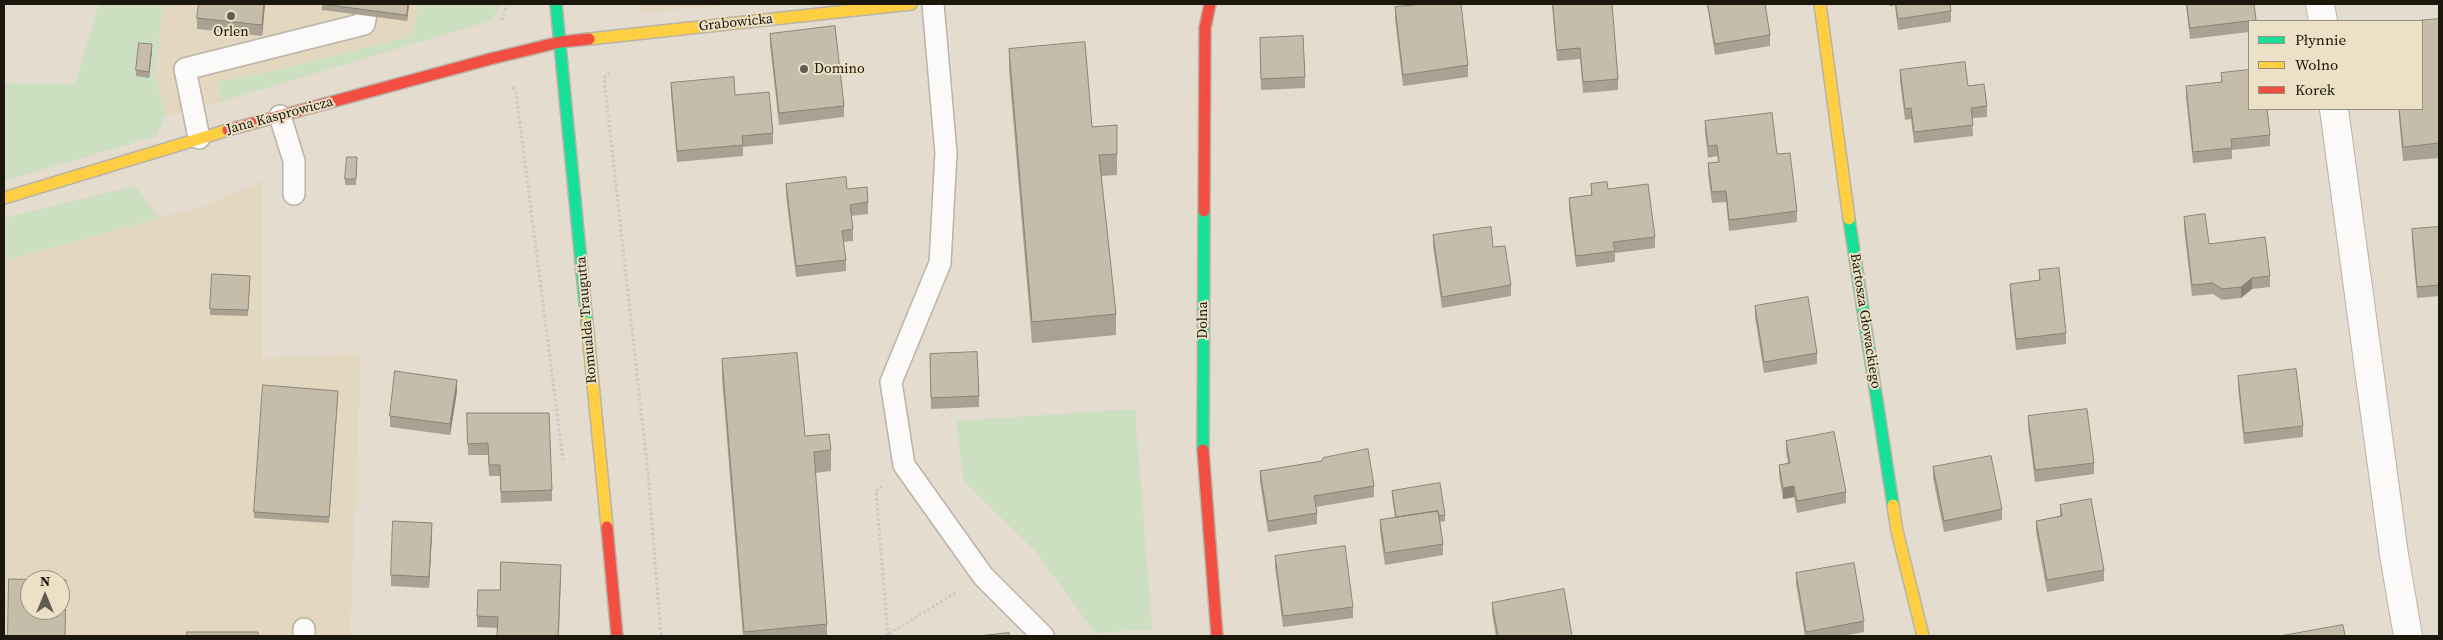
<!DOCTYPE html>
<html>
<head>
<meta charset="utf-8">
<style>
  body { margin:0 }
  #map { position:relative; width:2443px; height:640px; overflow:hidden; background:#e4dcce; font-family:"Source Serif 4",serif }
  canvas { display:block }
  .frame { position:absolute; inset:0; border:5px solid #1b170d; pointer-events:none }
  .legend { position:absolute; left:2248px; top:20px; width:175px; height:90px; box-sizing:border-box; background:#ece0c6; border:1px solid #98907c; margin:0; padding:6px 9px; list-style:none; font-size:15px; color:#1b170d }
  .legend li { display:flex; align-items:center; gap:10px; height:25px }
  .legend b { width:25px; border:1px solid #98907c }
  .north { position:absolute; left:20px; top:570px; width:50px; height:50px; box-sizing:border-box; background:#ece0c6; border:1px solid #98907c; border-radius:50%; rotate:0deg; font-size:14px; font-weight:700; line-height:20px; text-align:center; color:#1b170d }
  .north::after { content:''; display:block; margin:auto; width:18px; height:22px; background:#615c51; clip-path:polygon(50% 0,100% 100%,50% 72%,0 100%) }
</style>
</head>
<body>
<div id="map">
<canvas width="2443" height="640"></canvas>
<div class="frame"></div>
<ul class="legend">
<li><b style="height:6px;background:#16e098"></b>Płynnie</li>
<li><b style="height:6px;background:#ffcf43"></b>Wolno</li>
<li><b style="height:6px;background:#f24e42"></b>Korek</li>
</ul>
<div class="north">N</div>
</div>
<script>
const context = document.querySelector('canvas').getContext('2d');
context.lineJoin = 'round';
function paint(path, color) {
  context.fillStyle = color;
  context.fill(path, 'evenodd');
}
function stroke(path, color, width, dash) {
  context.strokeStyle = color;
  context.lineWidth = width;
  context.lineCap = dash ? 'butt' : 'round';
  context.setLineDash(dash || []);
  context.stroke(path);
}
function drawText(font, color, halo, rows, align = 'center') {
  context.font = font + ' "Source Serif 4",serif';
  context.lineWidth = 4;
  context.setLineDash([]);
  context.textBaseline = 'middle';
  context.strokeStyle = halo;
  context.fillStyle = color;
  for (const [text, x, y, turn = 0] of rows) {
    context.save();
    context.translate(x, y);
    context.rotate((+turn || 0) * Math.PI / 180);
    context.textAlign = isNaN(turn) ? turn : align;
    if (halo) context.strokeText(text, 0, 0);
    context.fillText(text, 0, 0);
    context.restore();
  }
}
paint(new Path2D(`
  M163,4H419L412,36L282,69L218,82L220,102L166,116L155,77Z
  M639,4H739L639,13Z
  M262,181V358L361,354L350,636H4V261L204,206ZM30,580H60V610H30Z`), '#e3d7bf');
paint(new Path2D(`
  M99,4H163L155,77L166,116L156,136L4,181V83L75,84Z
  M419,4H502L490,21L220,102L218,82L282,69L412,36Z
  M136,186L159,218L4,261V218Z
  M1135,409L1152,629L1095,633L1036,552L964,481L956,421Z`), '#ccdfc0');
const lane = new Path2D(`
  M933,4L946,153L940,263L891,382L904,465L983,576L1043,636
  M280,116L294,161V194
  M199,138L185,69L364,24L368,4
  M304,636V629`);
const street = new Path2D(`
  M2320,4L2323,21
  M2334,109L2394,555L2408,636`);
const fast = new Path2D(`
  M556,4L587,323
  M1849,219L1893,505
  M1203,450L1204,211`);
const slow = new Path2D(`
  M1820,4L1849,219
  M589,39L911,4
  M4,198L228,130
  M587,323L607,527
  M1893,505L1897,531L1923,636`);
const jam = new Path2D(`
  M228,130L490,59L560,42L589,39
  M1204,211L1205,28L1210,4
  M1203,450L1217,636
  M607,527L617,636`);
stroke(lane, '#b9b3a8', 24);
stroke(street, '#b9b3a8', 30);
stroke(fast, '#b9b3a8', 14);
stroke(slow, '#b9b3a8', 14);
stroke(jam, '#b9b3a8', 14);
stroke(new Path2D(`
  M502,20L507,4
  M610,73L604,78L648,474L661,636
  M513,87L516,93L563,460
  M882,486L876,491L888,636
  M885,636L957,592`), '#cbc9c5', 3, [2.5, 2.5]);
stroke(lane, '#fbfaf8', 21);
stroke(street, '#fbfaf8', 28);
stroke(fast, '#16e098', 11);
stroke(slow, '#ffcf43', 11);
stroke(jam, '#f24e42', 11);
paint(new Path2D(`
  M265,4L262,36L197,29V18Z
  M322,4H409L407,21L322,10Z
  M1552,4H1612L1618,79V90L1583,93L1580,59L1557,61Z
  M1707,4H1765L1770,35V46L1715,55Z
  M1889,4H1950L1951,11V22L1898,30L1895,5L1890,6Z
  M2186,4H2254L2256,21H2249V32L2190,39Z
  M2401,4H2415L2401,5Z
  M1395,7L1468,65V77L1403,86L1395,19Z
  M2439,19V158L2403,161L2399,118V109H2422Z
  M770,34L844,106V117L779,125L770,45Z
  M1009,49L1092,127L1117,125V175L1101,176L1116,314V335L1032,343L1009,70Z
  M1260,49L1305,77V88L1261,90Z
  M152,50L149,78L136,76V70Z
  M1900,70L1968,86L1987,106V117L1972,118L1973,136L1914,143L1911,119L1905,120L1900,81Z
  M2221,73L2270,135V146L2232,150V159L2193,163L2186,97V86L2221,82Z
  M671,83L735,95L773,133V144L743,147V156L677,162L671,94Z
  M1705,121L1777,154L1797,211V222L1729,231L1726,202L1712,203L1708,174V163L1718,162L1717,156L1708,158L1705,132Z
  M357,157L356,185H345V179Z
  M786,184L847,189L868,202V214L851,216L853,229V241L843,242L846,260V271L796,277L786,195Z
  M1591,184L1608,189L1655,237V248L1615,253V262L1576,267L1569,209V198L1591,195Z
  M2184,217L2209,244L2270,276V287L2252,289L2241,298L2222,300L2213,294L2192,296L2184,228Z
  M2439,227V296L2417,298L2412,241V229Z
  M1433,235L1493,247L1511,285V296L1442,308L1433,246Z
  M2039,270L2066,333V344L2016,350L2010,295V284L2039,280Z
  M212,274L250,276L248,316L210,315Z
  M1755,306L1817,353V364L1764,373L1755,317Z
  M930,354L979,396V407L931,409Z
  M722,359L805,436L831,450V471L815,473L827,624V636H743L722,379Z
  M2238,376L2303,426V437L2244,444L2238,387Z
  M457,391L450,435L390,427V416Z
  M338,397L329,523L254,518V512Z
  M467,413L552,490V501L501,503L500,476H489L488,455H468Z
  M2028,416L2094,463V474L2035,482L2028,427Z
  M1786,441L1846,492V503L1797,513L1794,497L1783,499L1779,476V465L1788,463L1786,453Z
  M1322,461L1374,486V497L1316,507L1317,513V524L1268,532L1260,482V471Z
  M1933,467L2002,509V520L1944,532L1933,478Z
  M1392,491L1445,515V521L1440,522L1443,544V555L1385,565L1380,531V520L1395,517L1392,497Z
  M2060,505L2104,570V581L2047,592L2036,532V521L2060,516Z
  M432,534L429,588L391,586V575Z
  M1275,556L1353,607V618L1283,627L1275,567Z
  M1796,573L1864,621V632L1843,636H1805L1796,584Z
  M561,576L559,636H497V628L477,627V616L500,590Z
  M1492,603L1572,636H1496L1492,614Z`), '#a9a292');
paint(new Path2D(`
  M264,4H265L262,36V25Z
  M408,4H409L407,21V15Z
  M1890,4H1895V5L1890,6Z
  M152,44V50L149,78V72Z
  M2252,278V289L2241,298V287Z
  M457,380V391L450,435V424Z
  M1794,486V497L1783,499V488Z
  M432,523V534L429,588V577Z`), '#8a8477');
const building = new Path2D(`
  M199,4H264L262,25L197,18Z
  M322,4H408L407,15Z
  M1425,4H1461L1468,65L1403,75L1395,7Z
  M1553,4H1612L1618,79L1583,82L1580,48L1557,50Z
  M1708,4H1765L1770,35L1715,44Z
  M1896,4H1950L1951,11L1898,19Z
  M2187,4H2254L2256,20L2190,28Z
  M2439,19V143L2403,147L2399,109H2422V21H2413Z
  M835,26L844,106L779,113L770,34Z
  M1303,36L1305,77L1261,79L1260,38Z
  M1085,42L1092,127L1117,125V154L1099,155L1116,314L1032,322L1009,49Z
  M139,43L152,44L149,72L136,70Z
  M1965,62L1968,86L1984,84L1987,106L1971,108L1973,125L1914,132L1911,108L1905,109L1900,70Z
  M2249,70V109H2267L2270,135L2231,139L2232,148L2193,152L2186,86L2222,82L2221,73Z
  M734,77L735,95L769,92L773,133L742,136L743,145L677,151L671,83Z
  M1772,113L1777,154L1790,153L1797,211L1729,220L1726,191L1712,192L1708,163L1719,162L1717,145L1708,146L1705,121Z
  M347,157H357L356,179H345Z
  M846,177L847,189L867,187L868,202L850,205L853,229L842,231L846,260L796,266L786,184Z
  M1607,182L1608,189L1648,184L1655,237L1613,242L1615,251L1576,256L1569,198L1592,195L1591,184Z
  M2205,214L2209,244L2265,237L2270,276L2252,278L2241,287L2222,289L2213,283L2192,285L2184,217Z
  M1491,227L1493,247L1505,246L1511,285L1442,297L1433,235Z
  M2439,227V285L2417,287L2412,229Z
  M2059,268L2066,333L2016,339L2010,284L2040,280L2039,270Z
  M212,274L250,276L248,310L210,309Z
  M1808,297L1817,353L1764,362L1755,306Z
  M977,352L979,396L931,398L930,354Z
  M797,353L805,436L829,434L831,450L814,452L827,624L744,632L722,359Z
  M2296,369L2303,426L2244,433L2238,376Z
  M395,371L457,380L450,424L390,416Z
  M263,385L338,391L329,517L254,512Z
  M2087,409L2094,463L2035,470L2028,416Z
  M467,413H549L552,490L501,492L500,465H489L488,443L468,444Z
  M1834,432L1846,492L1797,501L1794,486L1783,488L1779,465L1790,463L1786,441Z
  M1368,449L1374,486L1314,496L1317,513L1268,521L1260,471L1322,461L1323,458Z
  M1991,456L2002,509L1944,521L1933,467Z
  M1440,483L1445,515L1439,516L1438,511L1396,517L1392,491Z
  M2091,499L2104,570L2047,580L2036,521L2062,516L2060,505Z
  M1438,511L1443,544L1385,553L1380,520Z
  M393,521L432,523L429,577L391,575Z
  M1345,546L1353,607L1283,616L1275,556Z
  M501,562L561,565L558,636H497L498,617L477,616L478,590H500Z
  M1854,563L1864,621L1806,632L1796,573Z
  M9,579L59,580H30V610H60V580H66L65,636H8Z
  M1564,589L1572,636H1498L1492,603Z
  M2343,625L2345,636H2280Z
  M187,632H258V636H187Z
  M1009,633V636H978Z`);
paint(building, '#c5bcaa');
stroke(building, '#8a8477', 1);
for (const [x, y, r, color] of [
  [231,16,5,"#615c51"],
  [804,69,5,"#615c51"]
]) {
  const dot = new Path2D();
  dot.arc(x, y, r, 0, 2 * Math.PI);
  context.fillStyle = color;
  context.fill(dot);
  stroke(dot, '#ece0c6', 2);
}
drawText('14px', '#1b170d', '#ece0c6', [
  ["Grabowicka",736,23,-6],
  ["Jana Kasprowicza",280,116,-15],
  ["Romualda Traugutta",587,320,-95],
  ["Dolna",1203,320,-90],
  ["Bartosza Głowackiego",1865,321,81]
]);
drawText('14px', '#1b170d', '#ece0c6', [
  ["Orlen",231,32],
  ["Domino",814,69,"left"]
]);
</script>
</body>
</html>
